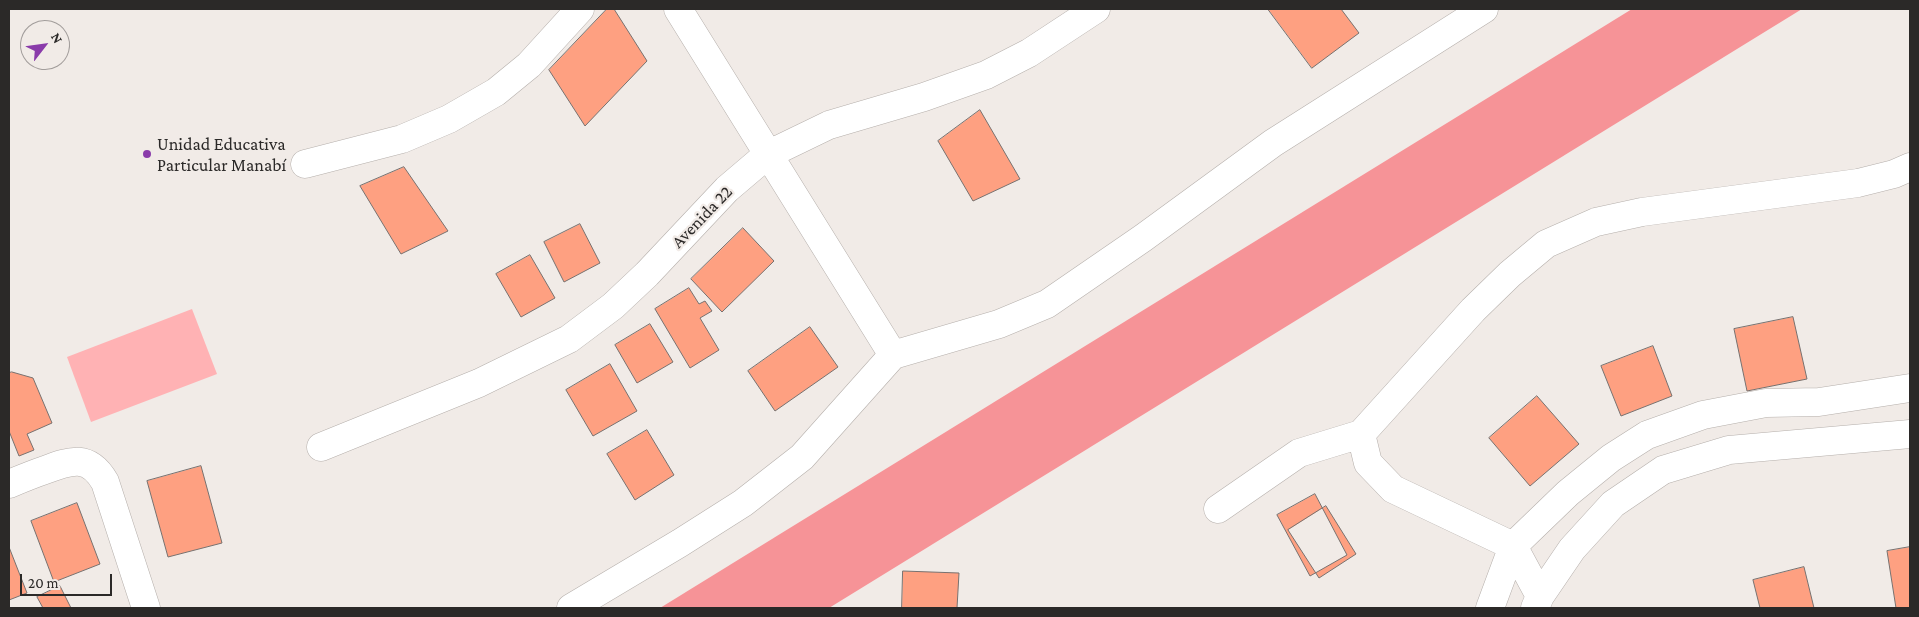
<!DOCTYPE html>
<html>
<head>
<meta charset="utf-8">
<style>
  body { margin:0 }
  #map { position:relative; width:1919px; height:617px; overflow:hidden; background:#f1ebe7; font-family:"Crimson Pro",serif }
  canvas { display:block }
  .frame { position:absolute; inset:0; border:10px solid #2b2928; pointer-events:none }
  .north { position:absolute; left:20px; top:20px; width:50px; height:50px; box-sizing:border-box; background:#f1ebe7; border:1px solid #a29d9b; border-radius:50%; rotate:60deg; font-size:14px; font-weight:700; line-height:20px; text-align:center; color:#2b2928 }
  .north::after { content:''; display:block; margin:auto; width:18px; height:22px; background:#8a3baa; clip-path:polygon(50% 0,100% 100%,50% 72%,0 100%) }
  .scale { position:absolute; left:20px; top:574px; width:92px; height:22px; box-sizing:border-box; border:2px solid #2b2928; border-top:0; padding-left:6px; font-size:15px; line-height:18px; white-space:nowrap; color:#2b2928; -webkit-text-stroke:4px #f1ebe7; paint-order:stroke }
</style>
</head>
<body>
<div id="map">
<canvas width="1919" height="617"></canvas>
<div class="frame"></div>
<div class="north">N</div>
<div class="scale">20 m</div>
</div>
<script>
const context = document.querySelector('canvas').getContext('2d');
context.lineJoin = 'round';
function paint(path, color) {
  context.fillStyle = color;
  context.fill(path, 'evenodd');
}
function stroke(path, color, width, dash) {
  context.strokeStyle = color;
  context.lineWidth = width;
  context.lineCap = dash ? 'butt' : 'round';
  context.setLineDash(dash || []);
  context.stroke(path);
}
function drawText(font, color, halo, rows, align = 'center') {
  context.font = font + ' "Crimson Pro",serif';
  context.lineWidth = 4.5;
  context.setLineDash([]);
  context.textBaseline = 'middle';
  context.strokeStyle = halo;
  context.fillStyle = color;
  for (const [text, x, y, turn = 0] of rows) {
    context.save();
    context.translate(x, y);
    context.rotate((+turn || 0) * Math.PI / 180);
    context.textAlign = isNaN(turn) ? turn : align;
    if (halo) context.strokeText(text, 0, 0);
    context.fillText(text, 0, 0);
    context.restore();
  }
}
paint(new Path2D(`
  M192,309L217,374L91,422L67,357Z`), '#ffb2b4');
paint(new Path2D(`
  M1632,9H1802L829,608H660Z`), '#f69397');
const building = new Path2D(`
  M607,9H614L647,61L585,126L549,70Z
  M1268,9H1341L1359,33L1312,68Z
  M980,110L1020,179L973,201L938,141Z
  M404,167L448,231L401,254L360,186Z
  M580,224L600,263L564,282L544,242Z
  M743,228L774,261L722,312L691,279Z
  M530,255L555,298L521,317L496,274Z
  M689,288L699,304L705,301L712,311L700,318L719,350L690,368L655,309Z
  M1793,317L1807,379L1747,391L1734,329Z
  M650,324L673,362L637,383L615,345Z
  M810,327L838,367L775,411L748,371Z
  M1653,346L1672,396L1621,416L1601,366Z
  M610,364L637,411L593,436L566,390Z
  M12,372L33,378L52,423L27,434L34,450L19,456L9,431V373Z
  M1537,396L1579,444L1530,486L1489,438Z
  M647,430L674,475L635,500L607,454Z
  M201,466L222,543L168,557L147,481Z
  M1315,494L1347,555L1310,576L1277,515Z
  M77,503L100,564L54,582L31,521Z
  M1326,506L1356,554L1319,578L1288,530Z
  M9,547L27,593L9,600Z
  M1910,547V608H1896L1887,551Z
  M1804,567L1814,608H1760L1753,580Z
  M903,571L959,573L957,608H902Z
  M60,586L71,608H43L37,597Z`);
paint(building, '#fea081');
stroke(building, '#77716f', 1);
const minor = new Path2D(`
  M678,9L893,355
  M305,164L402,139L449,119L496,92L529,65L580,9
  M1361,434L1368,463L1393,489L1513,546L1540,596
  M321,447L479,383L569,339L613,306L647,274L727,189L767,155L829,125L924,97L986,75L1029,53L1096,9
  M9,484C21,479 33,474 45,470C71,460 89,454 105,482L146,608
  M1218,509L1299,453L1361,434L1473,310L1510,274L1546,244L1596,222L1642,212L1858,183L1894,174L1910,167
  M571,608L680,543L743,503L802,457L893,355L999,324L1047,304L1143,238L1273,143L1484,9
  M1490,608L1513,546L1568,493L1611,458L1647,435L1703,415L1766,403L1819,402L1910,388
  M1535,608L1540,596L1572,549L1613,504L1663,470L1729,450L1910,434`);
stroke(minor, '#b5afab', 29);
stroke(minor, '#fff', 28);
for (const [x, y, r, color] of [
  [147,154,5,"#8a3baa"]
]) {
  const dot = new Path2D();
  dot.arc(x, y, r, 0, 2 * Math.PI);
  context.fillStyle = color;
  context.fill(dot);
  stroke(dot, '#f1ebe7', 2);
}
drawText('18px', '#2b2928', '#f1ebe7', [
  ["Unidad Educativa",157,144],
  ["Particular Manabí",157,165]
], 'left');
drawText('18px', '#2b2928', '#f1ebe7', [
  ["Avenida 22",702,217,-46]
]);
</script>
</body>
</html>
